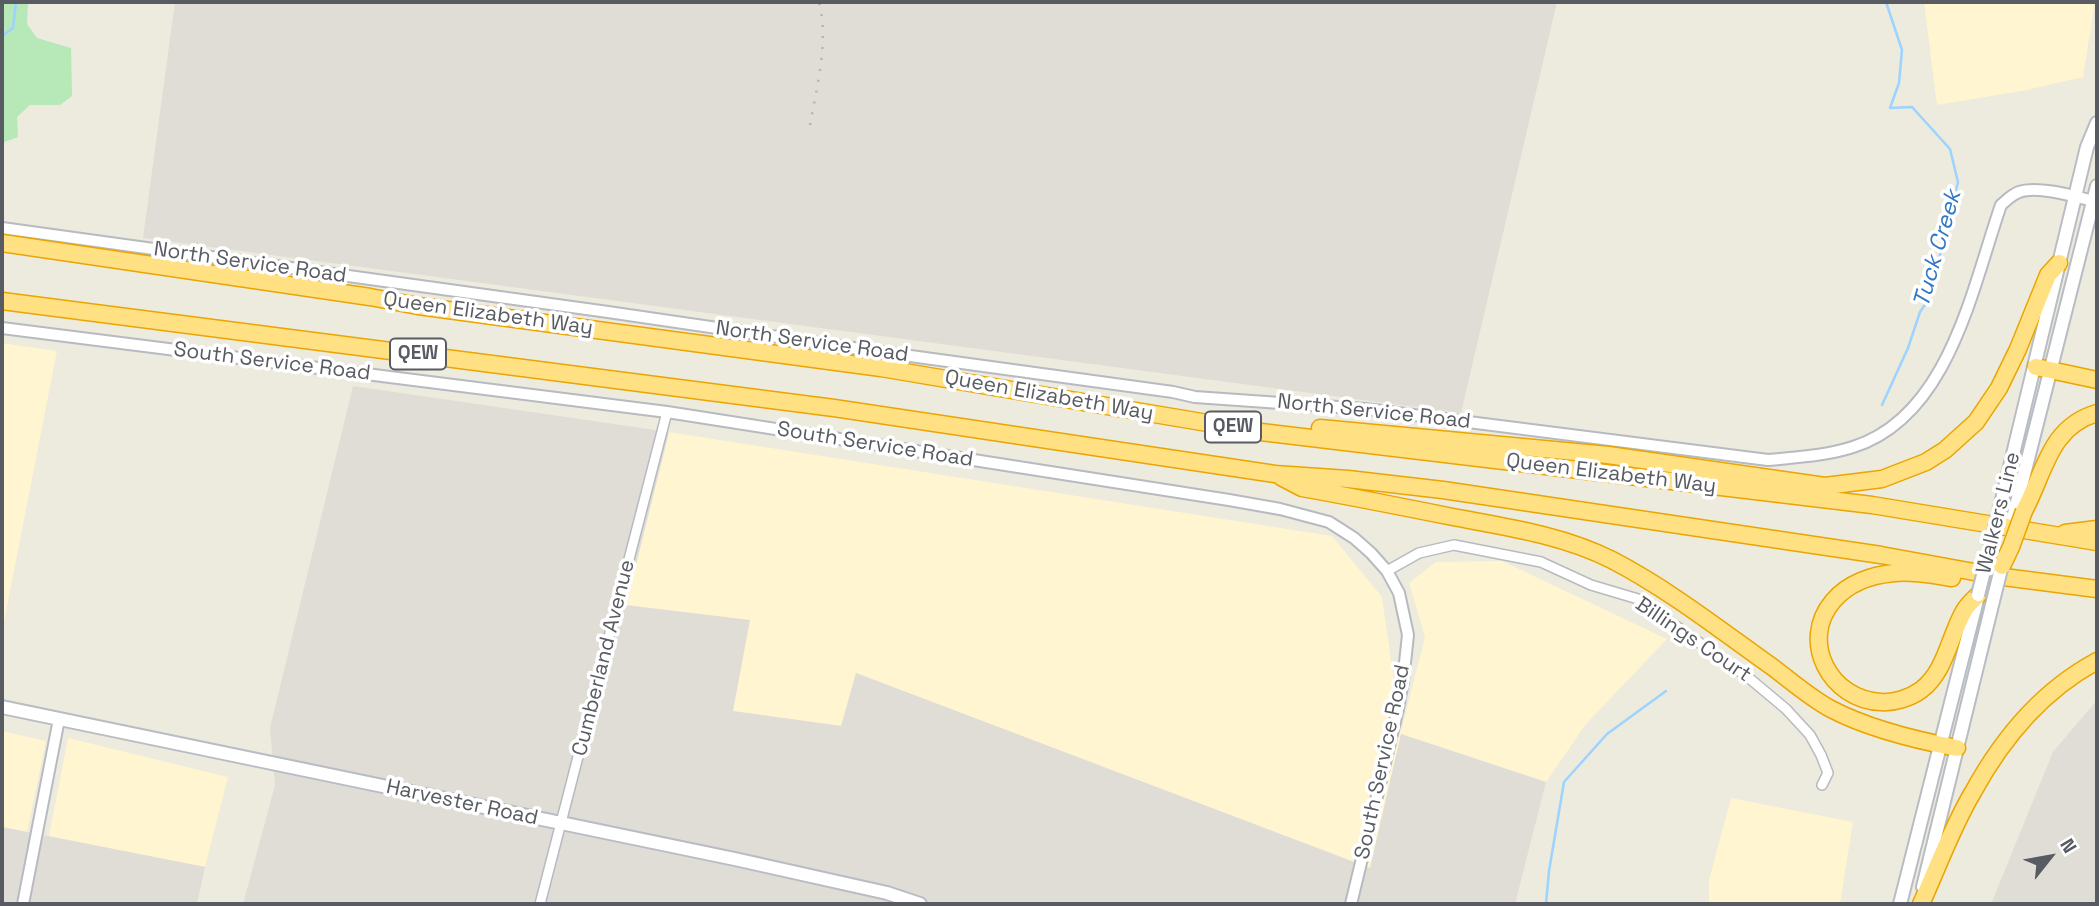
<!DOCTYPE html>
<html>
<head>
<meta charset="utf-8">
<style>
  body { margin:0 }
  #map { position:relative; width:2099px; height:906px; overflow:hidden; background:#edeade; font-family:"Space Grotesk",sans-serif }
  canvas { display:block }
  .frame { position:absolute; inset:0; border:4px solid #585c62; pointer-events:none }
  .north { position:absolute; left:2015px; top:822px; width:70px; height:70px; -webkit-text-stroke:5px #fff; paint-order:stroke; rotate:59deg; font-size:19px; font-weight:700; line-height:28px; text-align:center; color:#585c62 }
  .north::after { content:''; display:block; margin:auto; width:24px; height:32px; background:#585c62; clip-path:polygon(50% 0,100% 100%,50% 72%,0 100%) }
</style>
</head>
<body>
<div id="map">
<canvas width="2099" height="906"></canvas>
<div class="frame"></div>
<div class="north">N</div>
</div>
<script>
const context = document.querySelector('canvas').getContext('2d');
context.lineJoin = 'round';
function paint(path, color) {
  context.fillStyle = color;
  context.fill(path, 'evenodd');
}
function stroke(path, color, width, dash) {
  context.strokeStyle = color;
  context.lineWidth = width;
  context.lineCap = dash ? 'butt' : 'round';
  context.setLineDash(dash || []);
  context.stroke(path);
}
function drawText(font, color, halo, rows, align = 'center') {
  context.font = font + ' "Space Grotesk",sans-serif';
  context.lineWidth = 7;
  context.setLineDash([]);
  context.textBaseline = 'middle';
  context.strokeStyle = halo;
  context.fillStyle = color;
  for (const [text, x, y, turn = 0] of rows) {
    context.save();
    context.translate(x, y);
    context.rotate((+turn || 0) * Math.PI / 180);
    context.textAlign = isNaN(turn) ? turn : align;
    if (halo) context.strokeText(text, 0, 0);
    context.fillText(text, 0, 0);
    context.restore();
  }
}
paint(new Path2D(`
  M1924,2H2095L2083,77L2027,90L1937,105Z
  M2,343L57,351L2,632Z
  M669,432L1332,536L1382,597L1401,731L1425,637L1409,583L1436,562L1502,561L1667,639L1586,724L1546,782L1401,734L1370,868L856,673L842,726L732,711L626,605Z
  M2,731L46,741L27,832L2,827Z
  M68,738L228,777L205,867L49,836Z
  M1731,798L1853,822L1840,904H1709V880Z`), '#fff5d1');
paint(new Path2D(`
  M175,2H1557L1461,413L143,238Z
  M353,386L669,432L626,605L750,620L733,711L841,726L856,673L1370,868L1401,734L1546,782L1515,904H243L275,785L270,728Z
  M2097,700V904H1991L2053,752Z
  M2,827L205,867L197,904H2Z`), '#e0ddd6');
paint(new Path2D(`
  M2,2H28L27,24L37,38L71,48L72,96L60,105H30L17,117L18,137L2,143Z`), '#b7e8b8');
stroke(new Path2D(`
  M2,36L13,28L16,2
  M1882,405L1908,348L1920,312L1926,303L1932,287L1958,182L1950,149L1912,107L1890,108L1899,83L1902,50L1886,2
  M1546,904L1549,871L1564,782L1607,734L1666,691`), '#9cd3ff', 2.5);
const minor = new Path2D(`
  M1387,571L1419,553L1454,545L1541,562L1591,585L1638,599L1749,678L1786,709L1810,735L1821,755L1828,773L1822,785
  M540,904L667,412`);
const tertiary = new Path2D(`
  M2,228L608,312L874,351L1173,392L1195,397L1366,409L1768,460C1797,457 1825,456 1853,447C1949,417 1972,288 2001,205C2007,200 2011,195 2019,192C2039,185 2077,197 2097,202
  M2,328L667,412L1229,500L1280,509L1329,522L1354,538L1371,553L1387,571L1399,593L1408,635L1403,681L1398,709L1351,904
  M23,904L59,719`);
const secondary = new Path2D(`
  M2000,508L2087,147L2097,123
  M2012,522L2097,186
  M2,707L735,859L887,893L920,904
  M1923,887L1993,601
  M1900,904L1978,596`);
const motorway = new Path2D(`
  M2,243L370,297L418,306L881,368L1261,432L1872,505L2097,542
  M2,301L834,408L1275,474L1348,479L1443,490L1881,555L1996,576L2097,589
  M2036,367L2097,380
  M1320,428L1608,455L1825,486L1882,479L1926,462L1945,450L1976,422L1999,388L2018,349L2048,275L2059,263
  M1281,477L1302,488C1353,497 1403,507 1453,517C1506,527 1563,535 1612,560C1668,589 1719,629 1771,666C1790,680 1810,698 1831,709C1869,729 1915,740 1957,748
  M2024,511C2045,472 2049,427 2097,413
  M2065,533L2097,529
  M1952,578C1933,575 1913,571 1894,573C1872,575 1848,583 1833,601C1799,641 1830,700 1881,702C1894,703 1910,698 1921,690C1946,671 1949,637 1964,611C1967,605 1973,600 1978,595
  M1921,904C1938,867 1952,827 1973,792C2002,739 2043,690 2097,661`);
stroke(minor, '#b7bac0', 12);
stroke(tertiary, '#b7bac0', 14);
stroke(secondary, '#b8bcc3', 16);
stroke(motorway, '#eba500', 19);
stroke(minor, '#fff', 9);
stroke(tertiary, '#fff', 10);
stroke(secondary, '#fff', 12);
stroke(motorway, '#ffe183', 16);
stroke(new Path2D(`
  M810,125C817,85 829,42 819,2`), '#b3b4b5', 2.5, [2, 9]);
const secondaryBridge = new Path2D(`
  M1978,595L2000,508
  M1993,601L2004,557`);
const motorwayBridge = new Path2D(`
  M2002,566L2011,547L2024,511`);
stroke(secondaryBridge, '#b8bcc3', 16, []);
stroke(motorwayBridge, '#eba500', 19, []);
stroke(secondaryBridge, '#fff', 12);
stroke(motorwayBridge, '#ffe183', 16);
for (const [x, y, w] of [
  [418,354,56],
  [1233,427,56]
]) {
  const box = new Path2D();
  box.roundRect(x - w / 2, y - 15.5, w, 31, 5);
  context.fillStyle = '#fff';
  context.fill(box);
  stroke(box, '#585c62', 2);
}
drawText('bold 19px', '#585c62', null, [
  ["QEW",418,354],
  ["QEW",1233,427]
]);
drawText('21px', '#585c62', '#fff', [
  ["North Service Road",250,263,8],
  ["Queen Elizabeth Way",488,314,8],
  ["North Service Road",812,342,8],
  ["South Service Road",272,362,7],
  ["Queen Elizabeth Way",1049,396,10],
  ["North Service Road",1374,412,6],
  ["South Service Road",875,445,9],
  ["Queen Elizabeth Way",1611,474,7],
  ["Walkers Line",1999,513,-76],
  ["Billings Court",1693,640,34],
  ["Cumberland Avenue",604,658,-76],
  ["South Service Road",1383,762,-78],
  ["Harvester Road",462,803,12]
]);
drawText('italic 23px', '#3178c5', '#fff', [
  ["Tuck Creek",1938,249,-74]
]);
</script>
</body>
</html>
